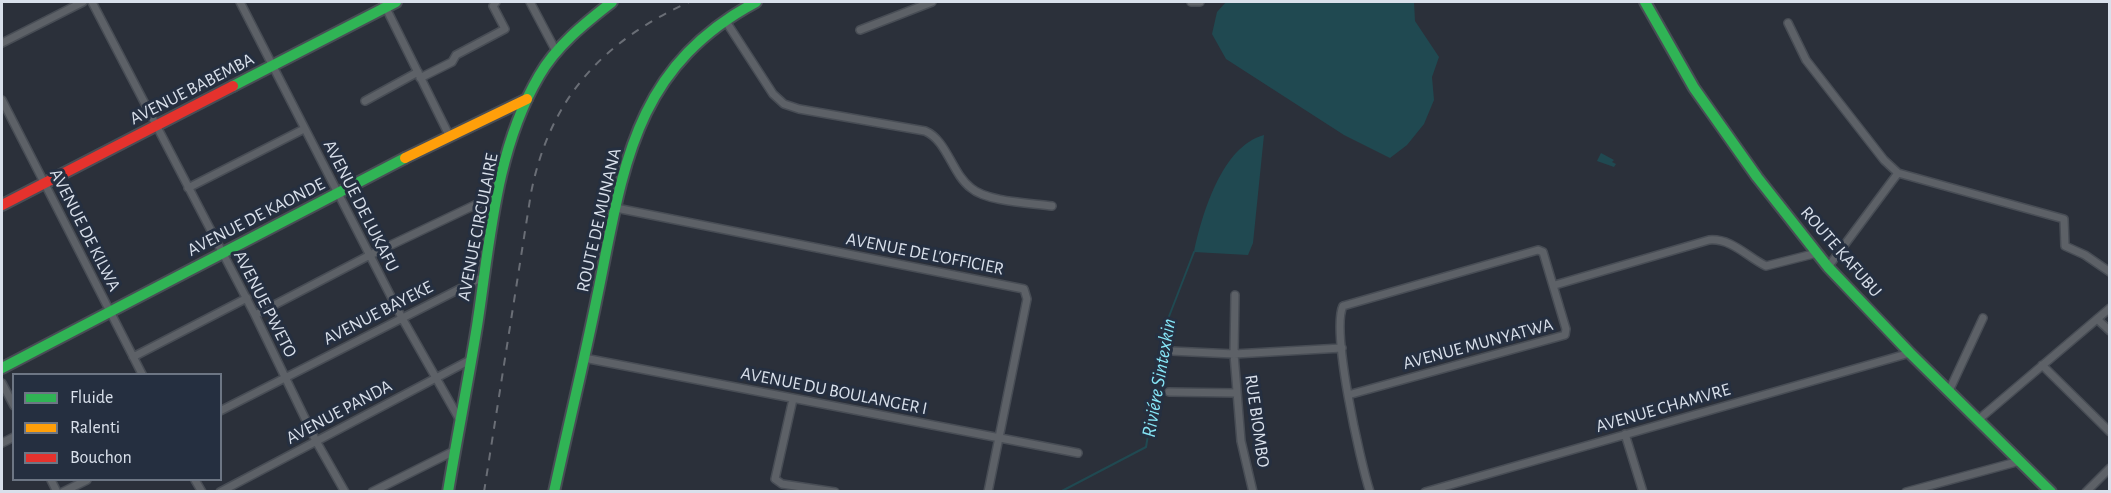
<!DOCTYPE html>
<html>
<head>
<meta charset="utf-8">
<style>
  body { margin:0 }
  #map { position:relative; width:2111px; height:493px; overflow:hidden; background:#2b303a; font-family:"Alegreya Sans",sans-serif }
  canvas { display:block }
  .frame { position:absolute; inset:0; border:3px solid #d9e0eb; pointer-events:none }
  .legend { position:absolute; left:12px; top:373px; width:210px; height:108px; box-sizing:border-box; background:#252f40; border:2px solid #6d7684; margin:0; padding:8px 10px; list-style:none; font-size:18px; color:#d9e0eb }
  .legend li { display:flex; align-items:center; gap:12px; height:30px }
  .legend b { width:30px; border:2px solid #6d7684 }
</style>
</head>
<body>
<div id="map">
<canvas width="2111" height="493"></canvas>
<div class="frame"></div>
<ul class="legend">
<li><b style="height:8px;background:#30b455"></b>Fluide</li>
<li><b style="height:8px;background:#ff9f0a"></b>Ralenti</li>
<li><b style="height:8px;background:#e5322d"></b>Bouchon</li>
</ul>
</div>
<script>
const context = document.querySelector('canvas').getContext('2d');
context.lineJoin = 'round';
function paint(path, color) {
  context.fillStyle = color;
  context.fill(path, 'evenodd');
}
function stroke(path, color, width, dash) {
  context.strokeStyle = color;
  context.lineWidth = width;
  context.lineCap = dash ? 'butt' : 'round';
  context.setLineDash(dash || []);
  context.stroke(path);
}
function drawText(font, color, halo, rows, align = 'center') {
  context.font = font + ' "Alegreya Sans",sans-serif';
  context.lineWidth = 6;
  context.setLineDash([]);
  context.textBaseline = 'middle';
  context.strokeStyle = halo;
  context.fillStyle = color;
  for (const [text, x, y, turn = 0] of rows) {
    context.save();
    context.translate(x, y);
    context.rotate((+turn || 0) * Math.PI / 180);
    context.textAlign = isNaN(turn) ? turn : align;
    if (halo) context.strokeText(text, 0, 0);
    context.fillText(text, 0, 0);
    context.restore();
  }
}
paint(new Path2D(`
  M1226,2H1414L1415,21L1439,57L1432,77L1434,100L1424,124L1407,145L1390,158L1344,135L1226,59L1212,34L1217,12Z
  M1264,135L1253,243L1248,255L1194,252C1202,214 1222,146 1264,135Z
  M1601,153L1614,160L1612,162L1616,164L1614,167L1597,161Z`), '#204951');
stroke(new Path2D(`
  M1060,492L1146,447L1168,319L1194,252`), '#204951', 2);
const street = new Path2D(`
  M92,2L255,315L316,441L345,492
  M240,2L402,318L461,422
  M383,2L449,135
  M530,2L557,53
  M1191,2H1200
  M725,20L773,94L784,104L799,109L925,131C947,140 952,174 971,188C987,202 1031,203 1052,206
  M1788,23L1806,60L1884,160L1898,173L2064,219L2065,246L2085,255L2110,272
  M860,30L932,2
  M2,43L83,2
  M420,78L452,62L456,55L505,29L493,6L496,2
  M2,100L142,374
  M365,101L418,72
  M188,188L304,129
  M616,208L1024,289L1027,299L988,492
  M1828,267L1898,173
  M1555,285L1709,240C1732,238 1747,257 1766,266L1817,253
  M255,315L370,255L498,194
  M2097,319L2110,331
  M1171,351L1234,354L1235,295
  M133,357L247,298
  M584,358L1078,453
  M2042,365L2110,432
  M2,383L14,406
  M1949,391L1983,318
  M1169,392L1237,393
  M1348,395L1565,335L1566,329L1543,252L1538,250L1343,306C1331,331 1360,461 1370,492
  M793,399L775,479L782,484L835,492
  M220,411L485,276
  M1978,420L2110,308
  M1625,434L1643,492
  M2,443L14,437
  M51,480L57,492
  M195,480L202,492
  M63,492L87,480
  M220,492L472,359
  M372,492L454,451
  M1253,492L1241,441L1234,354L1342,348
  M1425,492L1910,353
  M1906,492L2020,461
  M2086,492L2110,468`);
const fast = new Path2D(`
  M1645,2L1694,88L1757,177L1828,267L1910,353L2051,492
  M233,86L396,2
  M2,368L405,158
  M448,492C457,437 468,382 477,326C490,242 495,151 539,76C556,46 585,23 612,2
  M554,492C568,427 584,362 597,297C623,172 631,69 756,2`);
const slow = new Path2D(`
  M405,158L527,99`);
const jam = new Path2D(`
  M2,205L233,86`);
stroke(street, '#484d55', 10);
stroke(fast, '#484d55', 14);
stroke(slow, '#484d55', 14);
stroke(jam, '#484d55', 14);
stroke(street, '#5d6167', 7);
stroke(fast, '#30b455', 10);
stroke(slow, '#ff9f0a', 10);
stroke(jam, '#e5322d', 10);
stroke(new Path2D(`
  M484,492L531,193C550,98 602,42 689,2`), '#6a6e76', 2, [8, 8]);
drawText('18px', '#d9e0eb', '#252f40', [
  ["AVENUE BABEMBA",192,89,-27],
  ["AVENUE DE LUKAFU",361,206,63],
  ["AVENUE DE KAONDE",256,217,-27],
  ["ROUTE DE MUNANA",599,220,-77],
  ["AVENUE CIRCULAIRE",478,227,-79],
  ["AVENUE DE KILWA",85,230,63],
  ["ROUTE KAFUBU",1841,252,49],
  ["AVENUE DE L'OFFICIER",925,254,11],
  ["AVENUE PWETO",265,304,63],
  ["AVENUE BAYEKE",378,313,-27],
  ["AVENUE MUNYATWA",1478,344,-15],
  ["AVENUE DU BOULANGER I",834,391,11],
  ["AVENUE CHAMVRE",1663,408,-16],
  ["AVENUE PANDA",339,412,-28],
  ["RUE BIOMBO",1257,421,82]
]);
drawText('italic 20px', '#86e5f6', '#252f40', [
  ["Riviére Sintexkin",1159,378,-80]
]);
</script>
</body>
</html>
